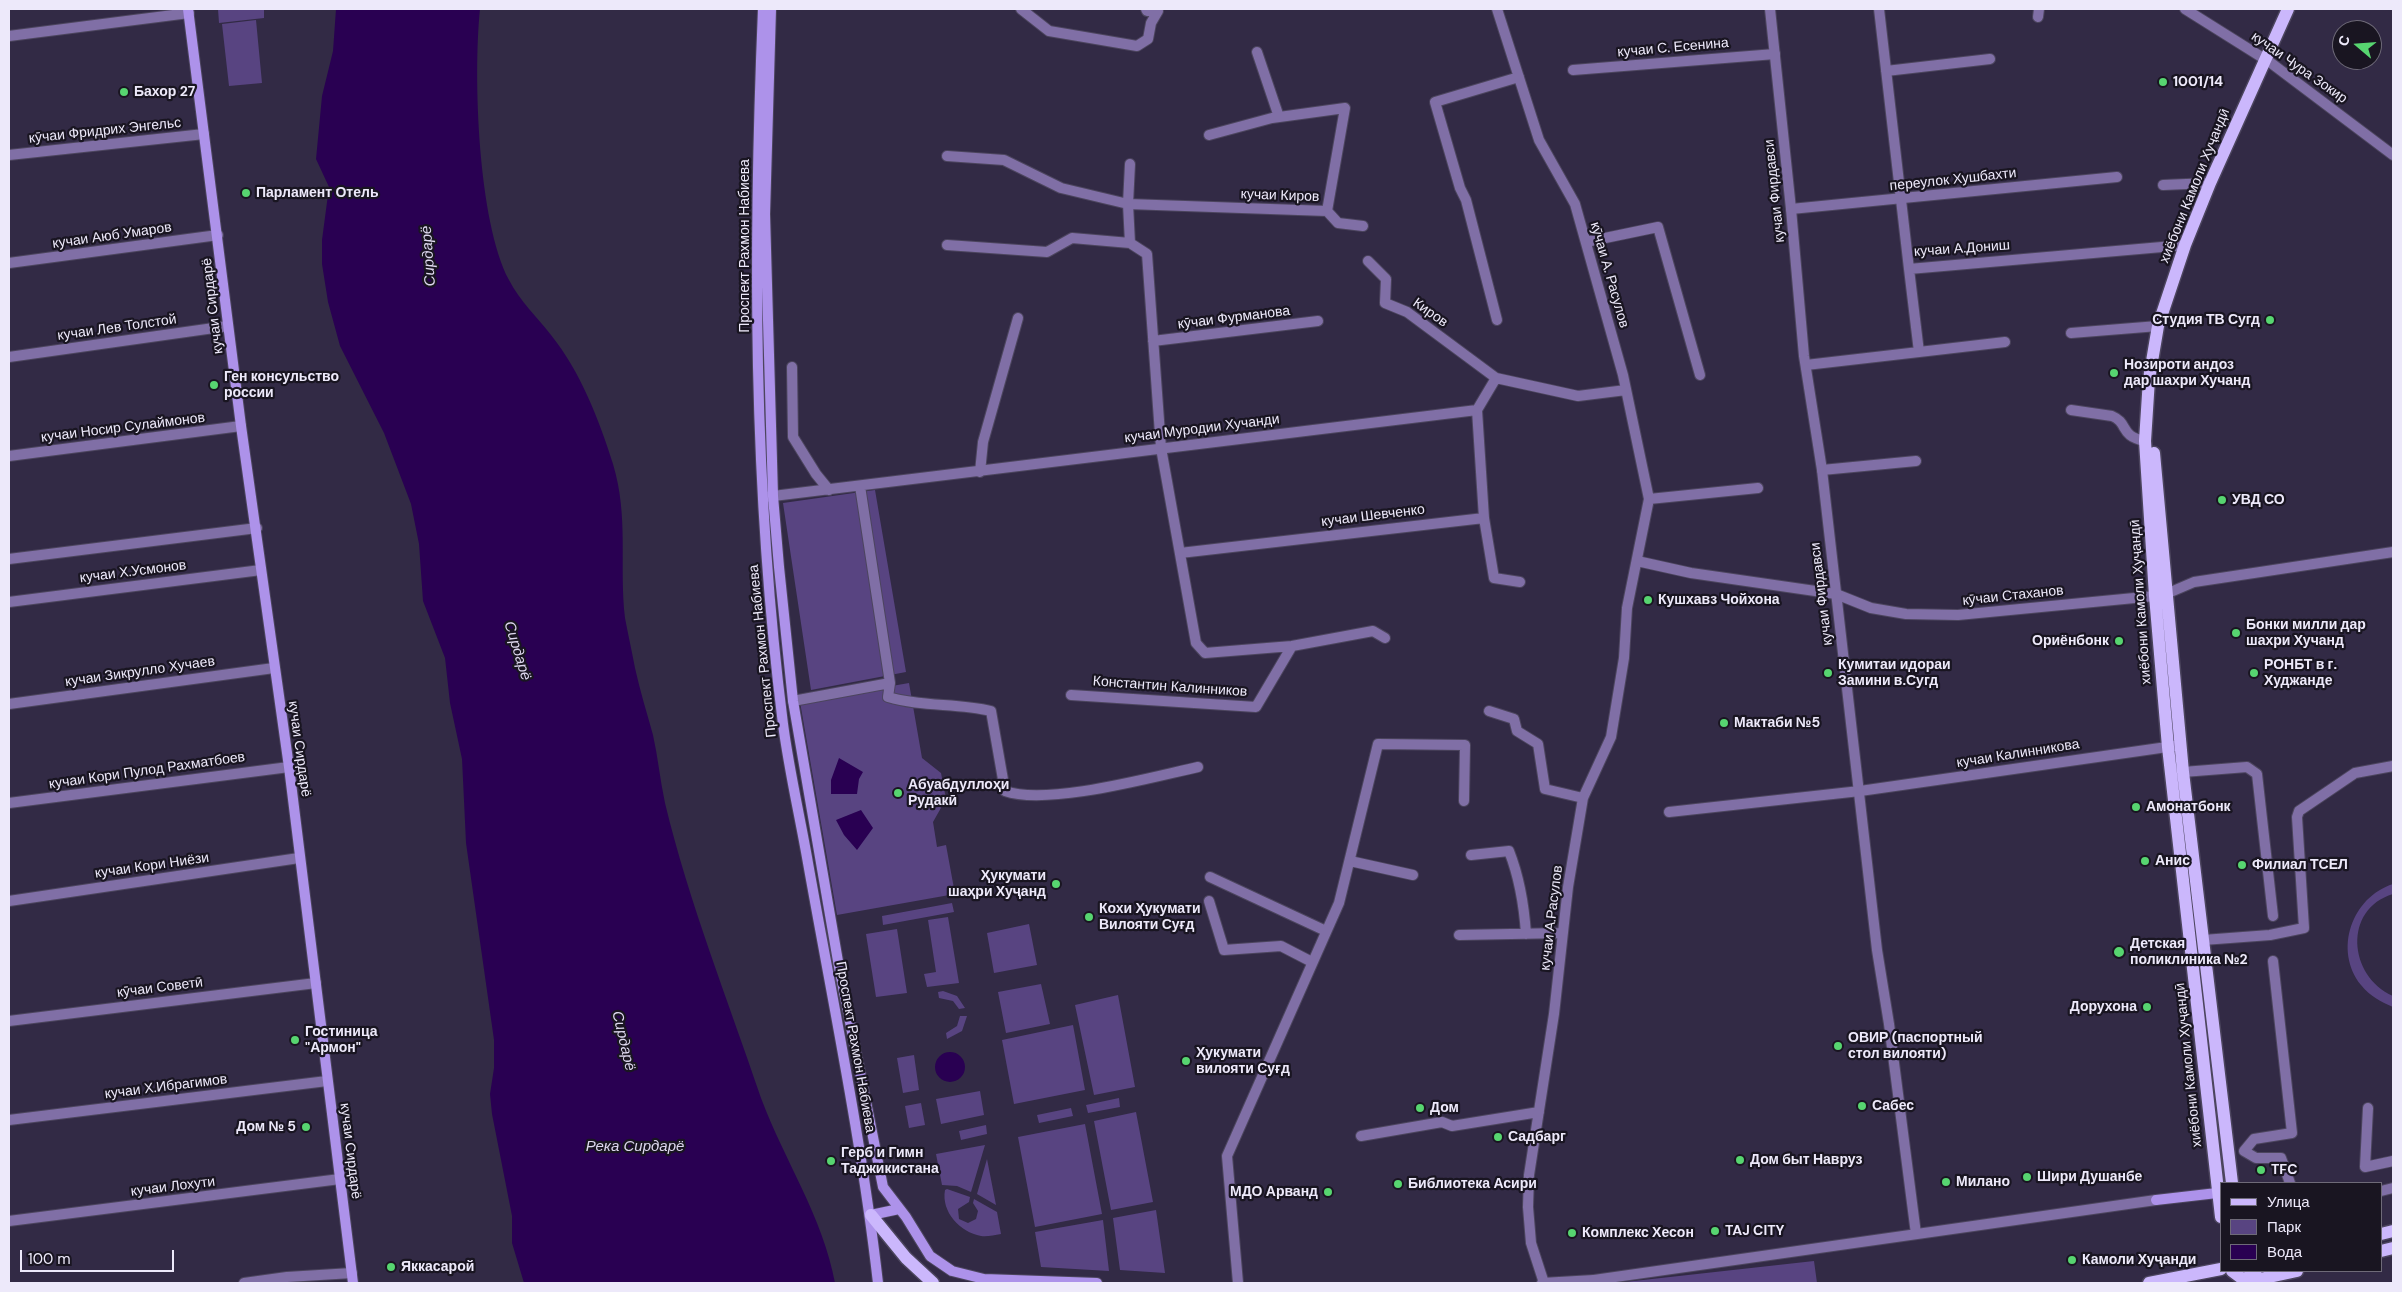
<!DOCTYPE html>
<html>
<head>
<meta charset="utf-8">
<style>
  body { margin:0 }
  #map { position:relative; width:2402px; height:1292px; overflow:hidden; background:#322a45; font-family:"DM Sans",sans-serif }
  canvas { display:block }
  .frame { position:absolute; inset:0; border:10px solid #ede9fa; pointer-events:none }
  .legend { position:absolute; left:2220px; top:1182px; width:162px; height:90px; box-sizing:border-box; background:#191521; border:1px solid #6e6a78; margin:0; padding:6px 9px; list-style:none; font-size:15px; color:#ede9fa }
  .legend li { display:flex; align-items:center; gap:10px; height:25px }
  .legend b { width:25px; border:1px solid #6e6a78 }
  .north { position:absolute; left:2332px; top:20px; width:50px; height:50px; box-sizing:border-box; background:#191521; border:1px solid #6e6a78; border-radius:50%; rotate:288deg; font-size:14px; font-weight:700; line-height:20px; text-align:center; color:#ede9fa }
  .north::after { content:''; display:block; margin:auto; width:18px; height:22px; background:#57d570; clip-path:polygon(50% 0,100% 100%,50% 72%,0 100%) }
  .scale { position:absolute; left:20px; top:1250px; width:154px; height:22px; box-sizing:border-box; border:2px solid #ede9fa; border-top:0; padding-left:6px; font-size:15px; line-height:18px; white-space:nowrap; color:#ede9fa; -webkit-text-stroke:4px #191521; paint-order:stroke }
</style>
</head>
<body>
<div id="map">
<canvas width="2402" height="1292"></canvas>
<div class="frame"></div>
<ul class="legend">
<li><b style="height:6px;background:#cbb7fc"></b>Улица</li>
<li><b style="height:14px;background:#584481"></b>Парк</li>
<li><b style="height:14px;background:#290052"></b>Вода</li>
</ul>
<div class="north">С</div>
<div class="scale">100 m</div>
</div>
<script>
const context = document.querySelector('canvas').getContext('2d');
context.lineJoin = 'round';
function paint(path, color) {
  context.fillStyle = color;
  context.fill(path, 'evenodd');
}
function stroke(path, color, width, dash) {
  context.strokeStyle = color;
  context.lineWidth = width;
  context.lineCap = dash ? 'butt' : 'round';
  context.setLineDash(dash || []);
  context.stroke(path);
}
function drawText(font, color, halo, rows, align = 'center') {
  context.font = font + ' "DM Sans",sans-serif';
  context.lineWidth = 4.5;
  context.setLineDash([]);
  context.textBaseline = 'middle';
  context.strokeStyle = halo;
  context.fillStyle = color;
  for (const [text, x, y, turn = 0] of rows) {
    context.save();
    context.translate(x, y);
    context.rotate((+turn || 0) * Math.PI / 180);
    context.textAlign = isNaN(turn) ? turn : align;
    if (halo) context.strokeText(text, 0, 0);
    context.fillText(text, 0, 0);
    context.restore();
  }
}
paint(new Path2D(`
  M218,9H264V18L219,23Z
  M256,20L262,83L229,86L222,24Z
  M875,490L906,672L811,690L783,503Z
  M909,683L922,758L941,773L946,799L933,822L937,847L946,845L955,894L837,915L800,702Z
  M2393,884V894C2343,909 2348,976 2393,996V1007C2381,1002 2370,996 2361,985C2333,950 2352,897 2393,884Z
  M952,903L954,912L883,925L882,916Z
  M948,917L959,983L927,987L924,974L936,972L928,920Z
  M1029,924L1037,965L994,973L987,933Z
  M897,929L907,993L876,997L866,934Z
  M1041,984L1050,1024L1006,1033L998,992Z
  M943,991L957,996L965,1008L959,1009L953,1001L939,998L938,992Z
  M1118,995L1135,1087L1094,1095L1075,1005Z
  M960,1016H967L962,1031L947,1039L946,1033L957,1026Z
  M1073,1025L1085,1090L1014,1104L1002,1040Z
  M914,1055L919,1090L903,1093L897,1058Z
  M980,1091L984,1115L941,1124L936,1099Z
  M1119,1098L1120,1107L1088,1113L1086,1105Z
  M921,1103L925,1125L909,1128L905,1106Z
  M1071,1108L1073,1116L1039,1123L1037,1115Z
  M1136,1112L1153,1202L1111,1210L1094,1121Z
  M1085,1124L1102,1214L1035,1227L1018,1137Z
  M986,1125L987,1134L961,1140L959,1131Z
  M985,1145L971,1192L957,1186L942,1185L936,1154Z
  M987,1159L996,1205L977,1194Z
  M947,1189L970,1197L969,1202L958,1209L959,1219L968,1223L976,1219L978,1211L973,1203L974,1199L997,1212L1001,1234C994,1235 987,1237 981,1236C960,1232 941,1212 945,1190Z
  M1156,1210L1165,1273L1120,1270L1113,1218Z
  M1103,1220L1109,1271L1041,1267L1035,1232Z
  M1814,1261L1817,1283H1616Z`), '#584481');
paint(new Path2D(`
  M336,9H480C473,77 478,221 509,280C520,301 537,317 551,335C580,371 599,419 613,464C629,517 619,565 625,618C628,634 632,652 635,668C640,691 647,713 653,735C658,757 660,780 665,803C689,903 728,1000 761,1098C784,1160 823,1217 835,1283H524L512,1243V1216L492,1114L490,1094L494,1068V1040L466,843L462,759L450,703L445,658L423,601L419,544L411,504L384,433L340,346L328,302L322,264V240L329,187L316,159L322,96L333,51Z
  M839,758L863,772L859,779L857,794H831V780Z
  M861,810L873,828L857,850L844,835L836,820Z
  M935 1067a15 15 0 1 1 30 0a15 15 0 1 1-30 0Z`), '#290052');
const minor = new Path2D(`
  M1021,9L1049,31L1137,46L1148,39L1151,23L1158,11
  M1146,9L1147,11H1158
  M1497,9L1539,140L1575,204L1623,375L1649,499L1627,608L1624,658L1611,737L1583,798L1568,887L1554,1014L1529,1175L1528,1207L1531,1243L1544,1283
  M1879,9L1909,269L2185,245
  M2185,9L2271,63L2393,155
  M2038,17L2039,9
  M9,36L189,13
  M1257,52L1279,117
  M1573,70L1775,54
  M1886,71L1990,59
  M9,155L204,134
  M947,156L1004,160L1061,188L1128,204L1327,211L1345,108L1272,118L1209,135
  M2163,185L2210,183
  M1791,209L2117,177
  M1327,211L1338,223L1363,226
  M1586,242L1658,227L1700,375
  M1130,243L1147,254L1161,448L1196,643L1205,653L1292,646L1373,631L1385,638
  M947,245L1047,252L1072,238L1130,243L1128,204L1130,164
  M1368,261L1386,279L1385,303L1407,312L1496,378
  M9,263L218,235
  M1497,320L1466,200L1460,188L1435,102L1519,77
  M2071,333L2158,326
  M1153,341L1318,321
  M1919,352L2005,342
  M9,357L228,326
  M1806,365L1919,352L1909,269
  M792,367L793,437L816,474L829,490
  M1477,410L1484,518
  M2071,410L2112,416C2129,423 2119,436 2145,441
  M9,456L241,426
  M1822,470L1916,461
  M980,472L983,442L1018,318
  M860,486L890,683L888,697C921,707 957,703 991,711L1005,791C1047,806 1152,777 1198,767
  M765,497L1477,410L1496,378L1578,396L1626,390
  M1649,499L1758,488
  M1180,553L1484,518L1494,578L1520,582
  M9,559L257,528
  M1637,561L1691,573L1836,594L1871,608L1906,614L1958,615L2155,596L2166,594L2194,582L2393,552
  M9,602L261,570
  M1071,695L1256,707L1292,646
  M793,701L890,683
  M9,704L274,668
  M1489,711L1514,719L1517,731L1538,744L1545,789L1583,798
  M2183,772L2247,767L2257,774L2273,916
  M9,803L289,767
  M1669,812L1860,791L2174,746
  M1471,855L1509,851C1520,879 1524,904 1526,934
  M1350,861L1413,875
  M1210,877L1326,931
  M9,901L299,858
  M1209,901L1224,950L1281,946L1312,962
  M1459,935L1563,933
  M2203,940L2270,935L2304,928L2297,817L2299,811L2355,773L2393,766
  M2273,961L2292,1133L2254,1139L2244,1151L2256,1158H2281L2290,1183
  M9,1021L316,983
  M2368,1108L2365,1167L2393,1161
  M9,1120L327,1081
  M1361,1136L1442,1122L1452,1126L1539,1112
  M2381,1191L2393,1188
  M9,1221L340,1179
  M244,1283L287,1277L352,1273
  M1238,1283L1227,1156L1339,903L1378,744L1465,745L1464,801
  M1542,1283L1594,1280`);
const tertiary = new Path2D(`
  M1770,9L1791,209L1804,356L1822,470L1877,950L1889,1024L1916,1234
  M1595,1283L1594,1280L2156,1200`);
const secondary = new Path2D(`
  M188,9L241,426L289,767L353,1283
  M763,9C753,247 753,487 783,724C789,770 800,817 808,863C833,1003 862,1142 878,1283
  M771,9L765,214L773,496L779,567L793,701L839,967L883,1187L906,1217L930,1256L952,1271L984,1279L1097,1283
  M2156,1200L2217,1193
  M871,1215L899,1209`);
const primary = new Path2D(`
  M2154,453L2183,772L2232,1183
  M871,1215L906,1258L933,1283
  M2221,1217L2168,747L2155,596L2145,441L2149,379L2158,326L2185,245L2210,183L2288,9
  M2381,1234L2393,1231
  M2381,1251L2393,1248
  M2232,1271L2248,1283
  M2250,1271L2260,1279
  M2149,1283L2221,1269
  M2253,1283L2260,1279L2297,1271`);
stroke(minor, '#4c455e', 12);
stroke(tertiary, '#4c455e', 12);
stroke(secondary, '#4c455e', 12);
stroke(primary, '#4c455e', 15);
stroke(minor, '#806fa6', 10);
stroke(tertiary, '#806fa6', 10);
stroke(secondary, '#ad92ea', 10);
stroke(primary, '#cbb7fc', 12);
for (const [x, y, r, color] of [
  [2163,82,5,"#57d570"],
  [124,92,5,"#57d570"],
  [246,193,5,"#57d570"],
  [2270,320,5,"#57d570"],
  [2114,373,5,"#57d570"],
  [214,385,5,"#57d570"],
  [2222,500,5,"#57d570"],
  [1648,600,5,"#57d570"],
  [2236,633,5,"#57d570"],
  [2119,641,5,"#57d570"],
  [1828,673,5,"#57d570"],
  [2254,673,5,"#57d570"],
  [1724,723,5,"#57d570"],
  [898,793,5,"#57d570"],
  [2136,807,5,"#57d570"],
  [2145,861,5,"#57d570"],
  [2242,865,5,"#57d570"],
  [1056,884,5,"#57d570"],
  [1089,917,5,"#57d570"],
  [2119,952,6,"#57d570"],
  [2147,1007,5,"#57d570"],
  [295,1040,5,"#57d570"],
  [1838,1046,5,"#57d570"],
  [1186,1061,5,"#57d570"],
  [1862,1106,5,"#57d570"],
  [1420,1108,5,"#57d570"],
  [306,1127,5,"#57d570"],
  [1498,1137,5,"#57d570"],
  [1740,1160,5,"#57d570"],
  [831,1161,5,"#57d570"],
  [2261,1170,5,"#57d570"],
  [2027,1177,5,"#57d570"],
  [1946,1182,5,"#57d570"],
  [1398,1184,5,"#57d570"],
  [1328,1192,5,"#57d570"],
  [1715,1231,5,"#57d570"],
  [1572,1233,5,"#57d570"],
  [2072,1260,5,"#57d570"],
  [391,1267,5,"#57d570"]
]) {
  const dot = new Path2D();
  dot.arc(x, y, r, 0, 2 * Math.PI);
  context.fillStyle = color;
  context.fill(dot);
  stroke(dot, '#191521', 2);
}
drawText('14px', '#ede9fa', '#191521', [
  ["кучаи С. Есенина",1673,48,-5],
  ["кучаи Чура Зокир",2299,68,35],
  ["кӯчаи Фридрих Энгельс",105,131,-6],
  ["переулок Хушбахти",1953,180,-6],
  ["хиёбони Камоли Хуҷандӣ",2195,186,-68],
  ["кучаи Фирдавси",1775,191,-96],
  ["кучаи Киров",1280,196,2],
  ["кучаи Аюб Умаров",112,236,-8],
  ["Проспект Рахмон Набиева",745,246,-90],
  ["кучаи А.Дониш",1962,249,-4],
  ["кӯчаи А. Расулов",1609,275,74],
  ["кучаи Сирдарё",213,306,-97],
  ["Киров",1430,313,35],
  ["кӯчаи Фурманова",1234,318,-7],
  ["кучаи Лев Толстой",117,328,-8],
  ["кучаи Носир Сулаймонов",123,428,-7],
  ["кучаи Муродии Хучанди",1202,429,-7],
  ["кучаи Шевченко",1373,516,-7],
  ["кучаи Х.Усмонов",133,572,-7],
  ["кучаи Фирдавси",1822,594,-97],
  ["кӯчаи Стаханов",2013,596,-6],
  ["хиёбони Камоли Хуҷандӣ",2141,602,-94],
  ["Проспект Рахмон Набиева",763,651,-96],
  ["кучаи Зикрулло Хучаев",140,672,-8],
  ["Константин Калинников",1170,687,4],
  ["кучаи Сирдарё",299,749,82],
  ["кучаи Калинникова",2018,754,-9],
  ["кучаи Кори Пулод Рахматбоев",147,771,-8],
  ["кучаи Кори Ниёзи",152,866,-8],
  ["кучаи А.Расулов",1552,918,-83],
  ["кӯчаи Советӣ",160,988,-7],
  ["Проспект Рахмон Набиева",855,1047,80],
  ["хиёбони Камоли Хуҷандӣ",2189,1065,-96],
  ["кучаи Х.Ибрагимов",166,1087,-7],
  ["кучаи Сирдарё",350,1151,83],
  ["кучаи Лохути",173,1187,-7]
]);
drawText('bold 14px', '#ede9fa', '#191521', [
  ["1001/14",2173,82],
  ["Бахор 27",134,92],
  ["Парламент Отель",256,193],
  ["Студия ТВ Сугд",2260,320,"right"],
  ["Нозироти андоз",2124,365],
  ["дар шахри Хучанд",2124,381],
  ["Ген консульство",224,377],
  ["россии",224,393],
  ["УВД СО",2232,500],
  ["Кушхавз Чойхона",1658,600],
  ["Бонки милли дар",2246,625],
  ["шахри Хучанд",2246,641],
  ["Ориёнбонк",2109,641,"right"],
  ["Кумитаи идораи",1838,665],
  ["Замини в.Сугд",1838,681],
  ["РОНБТ в г.",2264,665],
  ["Худжанде",2264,681],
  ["Мактаби №5",1734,723],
  ["Абуабдуллоҳи",908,785],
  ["Рудакӣ",908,801],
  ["Амонатбонк",2146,807],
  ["Анис",2155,861],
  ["Филиал ТСЕЛ",2252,865],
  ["Ҳукумати",1046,876,"right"],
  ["шаҳри Хуҷанд",1046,892,"right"],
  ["Кохи Ҳукумати",1099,909],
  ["Вилояти Суғд",1099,925],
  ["Детская",2130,944],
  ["поликлиника №2",2130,960],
  ["Дорухона",2137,1007,"right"],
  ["Гостиница",305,1032],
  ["\"Армон\"",305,1048],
  ["ОВИР (паспортный",1848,1038],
  ["стол вилояти)",1848,1054],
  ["Ҳукумати",1196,1053],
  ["вилояти Суғд",1196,1069],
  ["Сабес",1872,1106],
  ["Дом",1430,1108],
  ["Дом № 5",296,1127,"right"],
  ["Садбарг",1508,1137],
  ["Герб и Гимн",841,1153],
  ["Таджикистана",841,1169],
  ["Дом быт Навруз",1750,1160],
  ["TFC",2271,1170],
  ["Шири Душанбе",2037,1177],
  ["Милано",1956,1182],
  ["Библиотека Асири",1408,1184],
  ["МДО Арванд",1318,1192,"right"],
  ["TAJ CITY",1725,1231],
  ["Комплекс Хесон",1582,1233],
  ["Камоли Хуҷанди",2082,1260],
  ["Яккасарой",401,1267]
], 'left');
drawText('italic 15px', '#ddd7ee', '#191521', [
  ["Сирдарё",429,256,-94],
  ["Сирдарё",517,651,73],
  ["Сирдарё",623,1041,77],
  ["Река Сирдарё",635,1147]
]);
</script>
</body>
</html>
